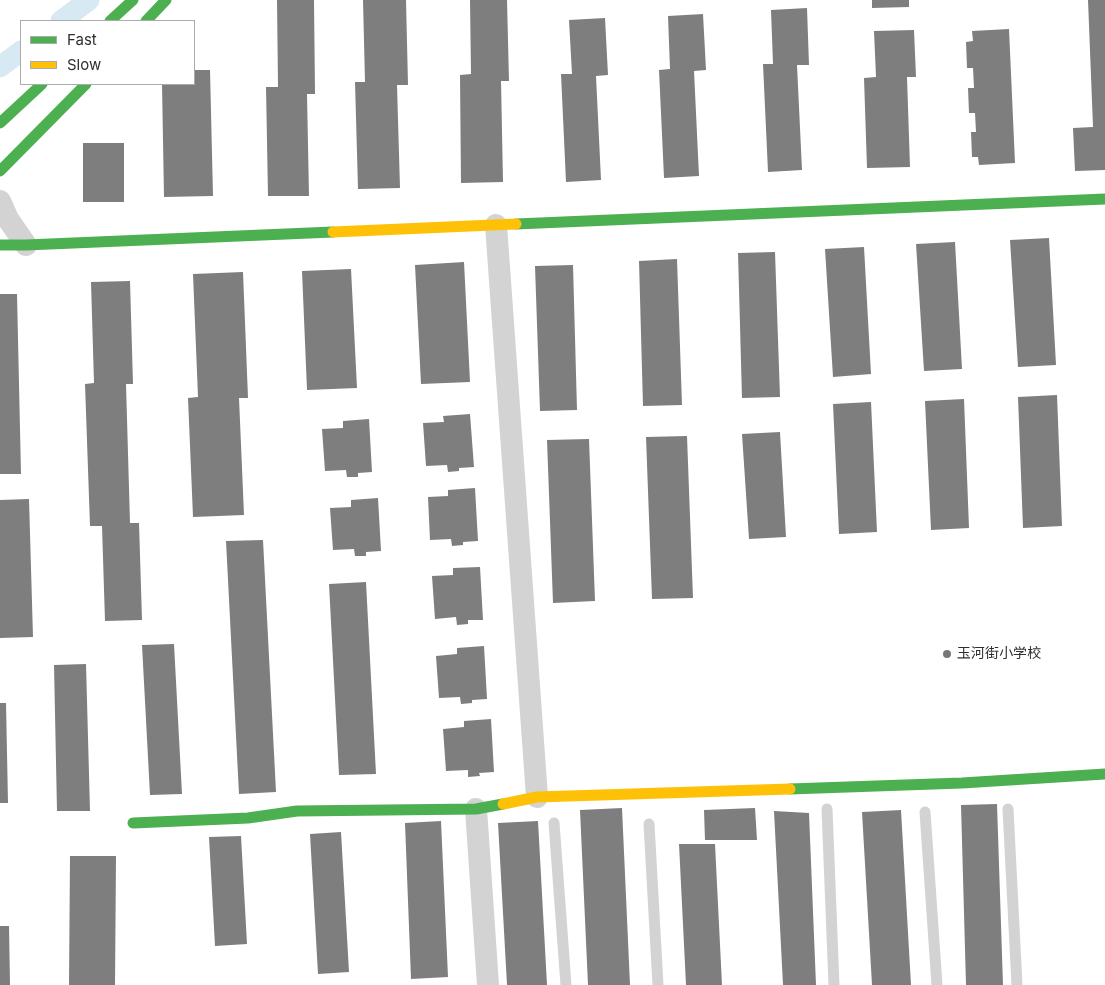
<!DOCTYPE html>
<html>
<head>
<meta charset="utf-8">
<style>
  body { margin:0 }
  #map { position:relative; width:1105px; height:985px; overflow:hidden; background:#fff; font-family:Inter,sans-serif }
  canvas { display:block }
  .legend { position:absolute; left:20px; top:20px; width:175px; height:65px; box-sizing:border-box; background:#fff; border:1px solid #ababab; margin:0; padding:6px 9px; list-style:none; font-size:15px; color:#2e2e2e }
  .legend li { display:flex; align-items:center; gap:10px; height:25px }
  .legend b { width:25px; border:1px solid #ababab }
</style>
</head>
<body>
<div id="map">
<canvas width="1105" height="985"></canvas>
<ul class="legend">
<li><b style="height:6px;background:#4caf50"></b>Fast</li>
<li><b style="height:6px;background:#ffc107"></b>Slow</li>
</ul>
</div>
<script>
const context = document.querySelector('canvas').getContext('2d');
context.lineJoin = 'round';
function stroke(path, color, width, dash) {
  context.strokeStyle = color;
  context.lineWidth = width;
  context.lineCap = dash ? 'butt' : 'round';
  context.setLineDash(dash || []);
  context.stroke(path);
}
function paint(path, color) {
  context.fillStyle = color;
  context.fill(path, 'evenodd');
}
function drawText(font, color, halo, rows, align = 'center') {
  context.font = font + ' Inter,"Noto Sans SC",sans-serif';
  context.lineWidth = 5;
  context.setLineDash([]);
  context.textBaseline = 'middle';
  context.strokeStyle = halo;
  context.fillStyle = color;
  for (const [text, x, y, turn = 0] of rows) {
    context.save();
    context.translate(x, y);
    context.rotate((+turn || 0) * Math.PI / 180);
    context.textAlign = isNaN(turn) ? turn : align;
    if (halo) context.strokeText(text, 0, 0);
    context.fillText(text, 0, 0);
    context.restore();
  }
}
stroke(new Path2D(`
  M61,21L89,0
  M0,67L21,51`), '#d7e9f3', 21);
paint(new Path2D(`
  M277,0H314L315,94H307L309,196H268L266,87H278Z
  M363,0H406L408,85H397L400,188L358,189L355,82H365Z
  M470,0H507L509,81H501L503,182L461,183L460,75L471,74Z
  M872,0H909V7L872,8Z
  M1088,0H1105V170L1075,171L1073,128L1093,127Z
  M807,8L809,65H797L802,170L768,172L763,64H773L771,10Z
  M703,14L706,70L694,71L699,176L664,178L659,70L670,69L668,16Z
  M605,18L608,75L596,76L601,180L566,182L561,74H572L569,20Z
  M1009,29L1015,163L979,165L978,157H972L971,132H976L975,113H969L968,88H974L973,68H967L966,42L973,41L972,31Z
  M914,30L916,77H907L910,167L867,168L864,78L876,77L874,31Z
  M194,70H210L213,196L164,197L162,84H194Z
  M83,143H124V202H83Z
  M1049,238L1056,365L1018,367L1010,240Z
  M955,242L962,369L924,371L916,244Z
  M864,247L871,374L833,377L825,249Z
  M775,252L780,397L742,398L738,253Z
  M677,259L682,405L643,406L639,261Z
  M464,262L470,382L421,384L415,265Z
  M573,265L577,410L540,411L535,266Z
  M351,269L357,388L307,390L302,271Z
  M243,272L248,398H239L244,515L193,517L188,398L198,397L193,274Z
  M130,281L133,384H126L130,523H139L142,620L105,621L102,526H90L85,384L94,383L91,282Z
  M0,294H17L21,474H0Z
  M1057,395L1062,526L1023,528L1018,397Z
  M964,399L969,528L931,530L925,401Z
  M871,402L877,532L839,534L833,404Z
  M470,414L474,467L459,468V471L448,472L447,465L426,466L423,423L444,422L443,416Z
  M369,419L372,472L358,473V477H347L346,470L325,471L322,429L343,428V421Z
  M780,432L786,537L749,539L742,434Z
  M687,436L693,598L652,599L646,437Z
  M589,439L595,601L553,603L547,440Z
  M475,488L478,541L463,542V545L452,546L451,539L430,540L428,497L448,496V490Z
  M378,498L381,551L366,552V556H355L354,549L333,550L330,508L351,507V500Z
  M29,499L33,637L0,638V500Z
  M263,540L276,792L239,794L226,541Z
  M480,567L483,620H468V624L457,625L456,617L435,619L432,576L453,575V568Z
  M366,582L376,774L339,775L329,584Z
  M174,644L182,794L150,795L142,645Z
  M484,646L487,699L472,700V703L461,704L460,697L439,698L436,656L457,654V648Z
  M86,664L90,811H57L54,665Z
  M0,703H6L8,803H0Z
  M491,719L494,772L479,773L480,776L468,777V770L446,771L443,729L464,727V721Z
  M997,804L1003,985H966L961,805Z
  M622,808L630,985H588L580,810Z
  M755,808L757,840H705L704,810Z
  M901,810L911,985H872L862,812Z
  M774,811L809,813L816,985H783Z
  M441,821L448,977L411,979L405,823Z
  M538,821L547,985H507L498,823Z
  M341,832L349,972L318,974L310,834Z
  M241,836L247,944L215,946L209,837Z
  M679,844H715L722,985H686Z
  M70,856H116L115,985H69Z
  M0,926H9L10,985H0Z`), '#7e7e7e');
stroke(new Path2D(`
  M827,809L834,985
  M1008,809L1017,985
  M925,812L937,985
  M554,823L566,985
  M649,824L658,985`), '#d3d3d3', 11);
stroke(new Path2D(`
  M0,201L8,219L26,245
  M496,225L537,797
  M476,809L488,985`), '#d3d3d3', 22);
stroke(new Path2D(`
  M110,21L133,0
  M146,21L166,0
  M0,123L42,84
  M0,171L86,84
  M516,224L1105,199
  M0,245H26L333,232
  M790,789L962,783L1105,774
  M133,823L248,818L297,811L476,809L503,804`), '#4caf50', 11);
stroke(new Path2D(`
  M333,232L516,224
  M503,804L537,797L790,789`), '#ffc107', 11);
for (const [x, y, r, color] of [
  [947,654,5,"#777"]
]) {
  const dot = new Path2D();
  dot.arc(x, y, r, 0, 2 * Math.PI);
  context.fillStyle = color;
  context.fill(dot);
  stroke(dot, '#fff', 2);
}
drawText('14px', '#2e2e2e', '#fff', [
  ["玉河街小学校",957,654]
], 'left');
</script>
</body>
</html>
